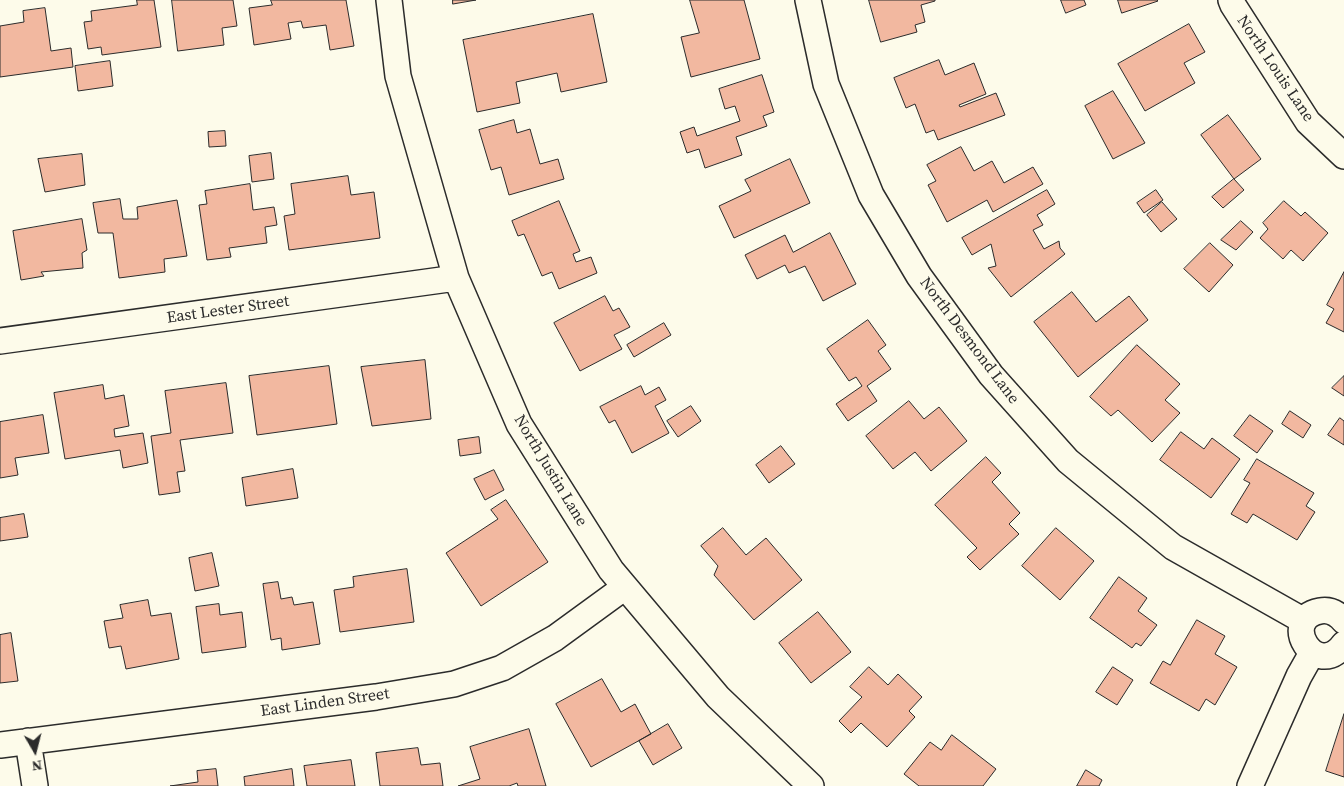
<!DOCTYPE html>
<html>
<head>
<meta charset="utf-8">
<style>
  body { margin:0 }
  #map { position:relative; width:1344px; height:786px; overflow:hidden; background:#fdfbea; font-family:"Source Serif 4",serif }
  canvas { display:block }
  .north { position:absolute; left:10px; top:726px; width:50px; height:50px; -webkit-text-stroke:4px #fdfbea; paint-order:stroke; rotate:172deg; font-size:14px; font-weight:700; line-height:20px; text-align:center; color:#2b2b2b }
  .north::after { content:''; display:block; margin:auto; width:18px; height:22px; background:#2b2b2b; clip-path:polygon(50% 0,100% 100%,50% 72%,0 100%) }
</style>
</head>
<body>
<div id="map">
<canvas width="1344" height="786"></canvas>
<div class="north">N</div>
</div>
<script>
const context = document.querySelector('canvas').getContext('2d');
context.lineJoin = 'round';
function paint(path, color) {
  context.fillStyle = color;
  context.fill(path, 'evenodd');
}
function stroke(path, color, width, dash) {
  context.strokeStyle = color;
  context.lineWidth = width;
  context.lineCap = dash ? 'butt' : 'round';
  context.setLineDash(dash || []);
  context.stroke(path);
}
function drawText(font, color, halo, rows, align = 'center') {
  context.font = font + ' "Source Serif 4",serif';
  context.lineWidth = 4;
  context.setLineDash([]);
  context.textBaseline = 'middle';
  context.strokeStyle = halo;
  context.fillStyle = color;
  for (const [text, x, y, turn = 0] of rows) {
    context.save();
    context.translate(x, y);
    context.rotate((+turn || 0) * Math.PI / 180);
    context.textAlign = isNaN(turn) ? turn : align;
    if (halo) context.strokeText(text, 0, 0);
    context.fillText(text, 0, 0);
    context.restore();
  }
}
const building = new Path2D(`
  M137,0H154L161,47L102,55L101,47L88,49L84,22L92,21L91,11L137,5Z
  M172,0H233L237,26L222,28L224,45L178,51Z
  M271,0H346L354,46L330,50L326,25L303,28L301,21L288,23L291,39L254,45L249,8L272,5Z
  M453,0H476L453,4Z
  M690,0H744L760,59L691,77L681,37L699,33Z
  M869,0H935V1L921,5L925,22L915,25L917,32L881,42Z
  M1061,0H1084L1086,5L1066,13Z
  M1118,0H1157L1158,1L1122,13Z
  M45,8L51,51L71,48L73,67L0,77V26L24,22L23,11Z
  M593,14L607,82L561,92L557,73L516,82L520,103L477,112L463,40Z
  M1189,24L1205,52L1184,63L1195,83L1145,111L1118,64Z
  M939,60L945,75L974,63L986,94L959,105L960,107L996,93L1005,115L938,140L934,130L926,133L915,104L906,108L894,78Z
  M110,61L113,86L78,91L75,66Z
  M762,75L774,112L763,116L767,126L736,137L742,155L705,168L699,149L687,153L680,132L694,127L697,136L740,121L735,106L725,109L719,89Z
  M1113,91L1145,143L1113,159L1085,106Z
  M1228,115L1261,159L1234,179L1201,135Z
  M514,120L517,133L530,129L540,164L558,159L564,179L509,195L501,167L491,170L479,130Z
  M225,131L226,146L209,147L208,132Z
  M961,147L974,171L992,161L1004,183L1033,167L1043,184L993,212L987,200L947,222L928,185L936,181L927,165Z
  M271,153L274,179L252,182L249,156Z
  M82,154L85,185L45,192L38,159Z
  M790,159L810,203L734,238L719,206L751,191L745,180Z
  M348,176L351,195L374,192L380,238L289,250L284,216L295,214L291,184Z
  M1234,179L1244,190L1223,208L1212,197Z
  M250,184L253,210L274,207L277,225L265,227L267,243L229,248L231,257L207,260L199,205L207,204L205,191Z
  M1047,190L1055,204L1037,215L1043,225L1033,230L1044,249L1059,241L1060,248L1065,254L1011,297L988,268L996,266L991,244L972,255L962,238Z
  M1156,190L1163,200L1144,213L1137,203Z
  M120,199L123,219H138L137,207L177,200L187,256L164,259L165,272L119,278L113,233H98L93,203Z
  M559,201L580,251L573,254L576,262L591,257L597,273L559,289L552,272L542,276L524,234L518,236L512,221Z
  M1284,201L1301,216L1305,212L1328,233L1303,261L1291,250L1283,259L1260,238L1268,229L1263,223Z
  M1162,202L1177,219L1161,232L1147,215Z
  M82,219L87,250L82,253L83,268L41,272L44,276L21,280L13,231Z
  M1241,221L1253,232L1236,250L1221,240Z
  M830,233L856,284L823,301L805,266L789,273L785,265L757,279L745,255L785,235L793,252Z
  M1210,243L1233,265L1209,292L1184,269Z
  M1344,272V332L1326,323L1334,309L1327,305Z
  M1072,292L1096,322L1129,296L1148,320L1078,377L1034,322Z
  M605,296L613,311L619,308L630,327L614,335L622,349L580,371L554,323Z
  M868,320L886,345L878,351L891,369L867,386L877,401L848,421L836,404L862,386L856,377L849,381L827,349Z
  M664,323L671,335L634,357L627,345Z
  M1137,345L1180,384L1165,400L1180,413L1152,442L1118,410L1111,416L1090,397Z
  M425,360L431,419L372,426L361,367Z
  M329,366L337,424L257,435L249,376Z
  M1344,376V396L1332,388Z
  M226,383L233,433L180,440L185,471L177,472L180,492L159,495L151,436L171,433L165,391Z
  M103,385L105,399L124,395L129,426L114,429L115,437L143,433L148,463L123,468L120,450L65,459L54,393Z
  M641,386L645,395L659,387L666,400L655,406L669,433L632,453L615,420L609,423L600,407Z
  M909,401L924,419L939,407L967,441L931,471L915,452L893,469L866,436Z
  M691,406L701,421L678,437L667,421Z
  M1290,411L1311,425L1303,438L1282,424Z
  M43,415L49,453L15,458L18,475L0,478V422Z
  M1250,415L1273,431L1257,453L1234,436Z
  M1340,418L1344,421V445L1328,435Z
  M1181,432L1204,449L1212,438L1240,459L1211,498L1160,460Z
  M479,437L481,453L460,456L458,440Z
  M781,446L795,464L769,483L756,465Z
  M986,457L1001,473L992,482L1020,513L1009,524L1019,534L980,570L967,557L977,548L935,505Z
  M1257,459L1314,493L1306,506L1315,512L1297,540L1253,514L1247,523L1231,514L1250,483L1244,480Z
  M293,469L298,498L246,506L242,478Z
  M494,470L504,490L485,500L474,479Z
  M506,500L548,562L481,606L446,553L498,519L491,510Z
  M24,514L28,537L0,541V518Z
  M723,528L746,555L766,538L802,580L754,620L714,575L718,566L701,546Z
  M1056,528L1094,561L1060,600L1022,566Z
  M212,553L219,586L195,591L189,558Z
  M407,569L414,622L340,632L334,590L354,587L353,577Z
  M1119,577L1147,598L1138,611L1157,625L1141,646L1136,643L1132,648L1090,618Z
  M278,582L281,599L292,597L294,605L313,602L320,644L282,650L281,638L271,640L263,584Z
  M148,600L151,616L171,613L179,659L126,669L121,646L109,648L104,621L123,618L120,605Z
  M219,604L220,615L242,612L246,647L202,653L196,607Z
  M818,612L851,652L811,683L779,643Z
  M1197,620L1225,636L1215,654L1237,667L1215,705L1206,699L1199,711L1150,683L1163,661L1170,665Z
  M11,633L18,681L0,683V635Z
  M869,667L888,685L898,674L922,697L909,711L915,717L887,747L861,723L851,733L839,721L862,697L850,687Z
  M1113,667L1133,680L1117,705L1096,692Z
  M602,679L621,712L635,704L651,734L591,767L556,704Z
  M1344,714V777L1326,771Z
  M668,724L682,748L653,765L639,741Z
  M529,729L546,786H518L517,783L509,786H458L480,779L470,747Z
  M952,735L996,769L983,786H919L904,774L930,742L941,750Z
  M418,748L421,765L440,763L443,786H380L376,753Z
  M351,760L355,786H307L304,766Z
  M216,769L218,786H170L198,782L197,771Z
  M292,769L294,786H245L244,777Z
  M1086,770L1102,780L1099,786H1077Z`);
paint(building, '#f2b8a0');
stroke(building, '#2b2b2b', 1);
const street = new Path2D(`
  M389,0L398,76L456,278L519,424L611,570L718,697L811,786
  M808,0L826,84L871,195L919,276L991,375L1068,461L1173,547L1304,621
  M1231,0L1233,5L1308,122L1344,156
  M0,341L456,278
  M1344,621C1338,614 1330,609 1320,611C1278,619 1316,682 1344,644
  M28,741L35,786
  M0,745L376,697L454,684L502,668L555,638L625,587
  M1250,786L1299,676L1312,653`);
stroke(street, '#2b2b2b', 28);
stroke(street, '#fdfbea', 25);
drawText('16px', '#2b2b2b', '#fdfbea', [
  ["North Louis Lane",1275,69,56],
  ["East Lester Street",228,310,-8],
  ["North Desmond Lane",969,341,53],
  ["North Justin Lane",550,471,59],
  ["East Linden Street",325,703,-8]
]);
</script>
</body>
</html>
